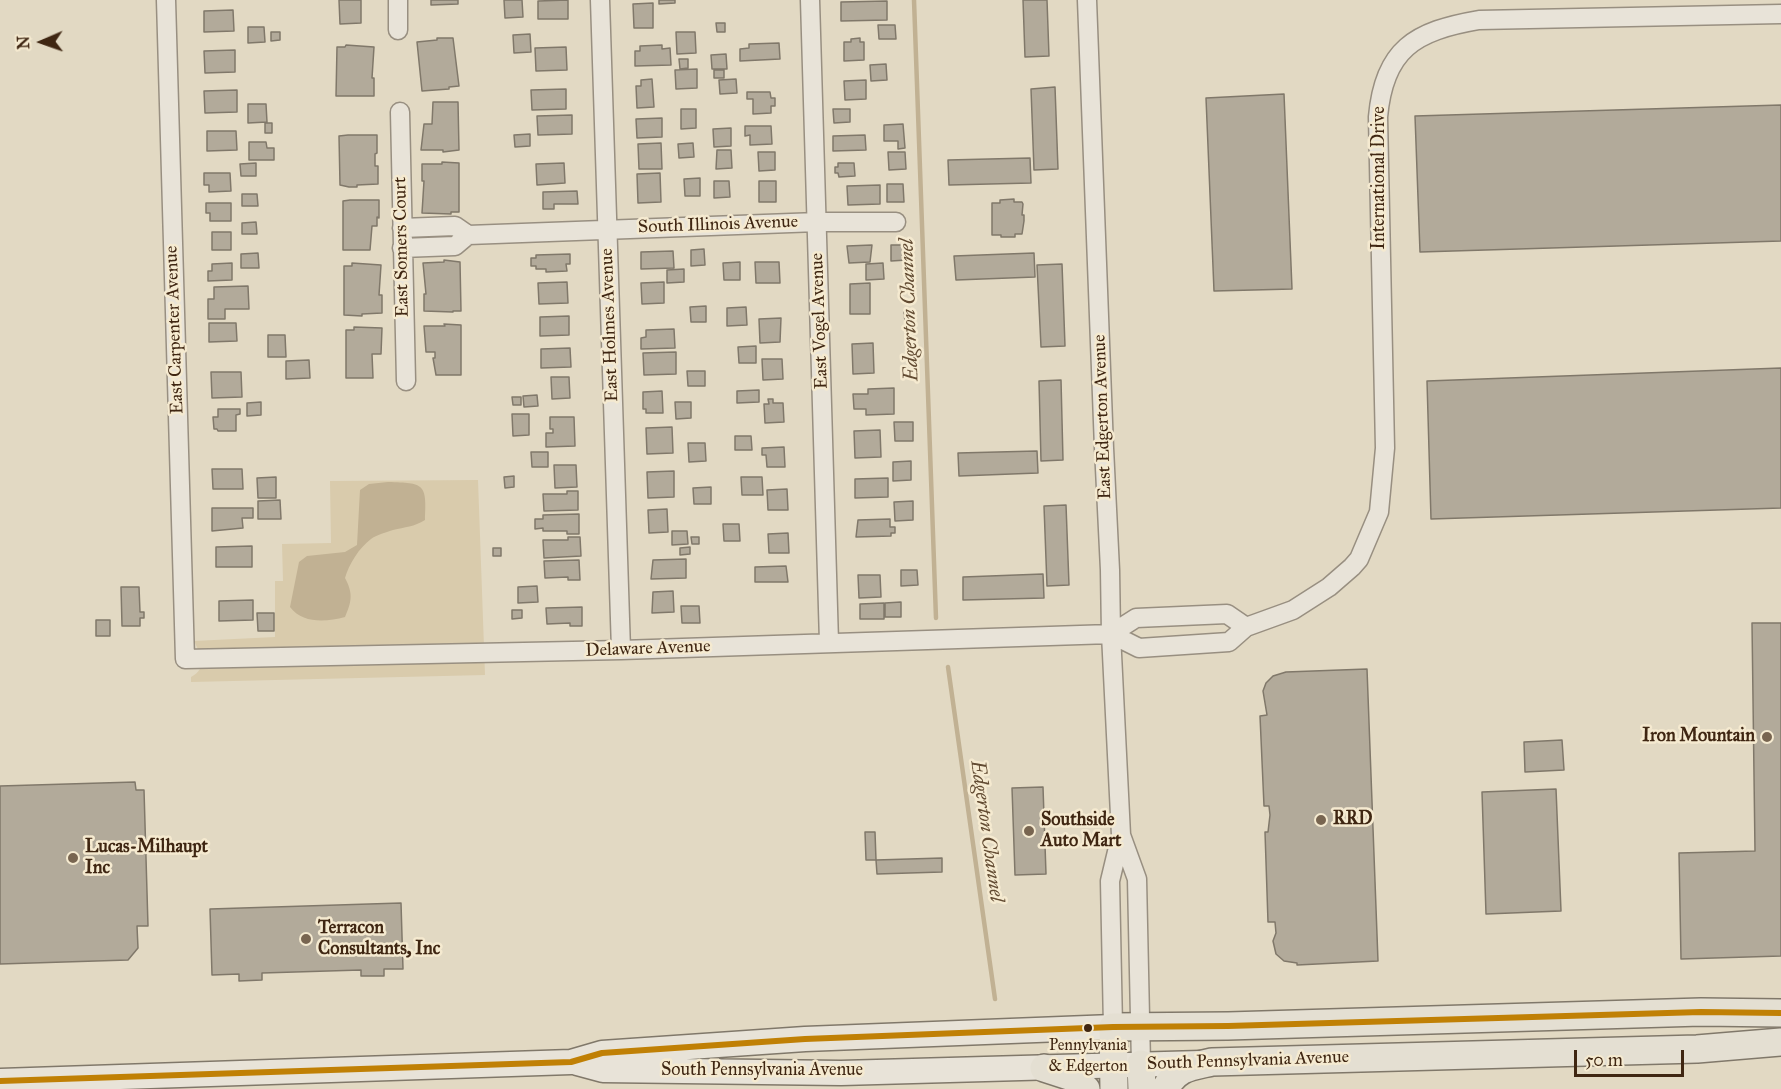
<!DOCTYPE html>
<html>
<head>
<meta charset="utf-8">
<style>
  body { margin:0 }
  #map { position:relative; width:1781px; height:1089px; overflow:hidden; background:#e2d9c3; font-family:"IM FELL Great Primer",serif }
  canvas { display:block }
  .north { position:absolute; left:12px; top:12px; width:60px; height:60px; -webkit-text-stroke:4px #f5ead0; paint-order:stroke; rotate:268deg; font-size:16px; font-weight:700; line-height:24px; text-align:center; color:#3f2612 }
  .north::after { content:''; display:block; margin:auto; width:21px; height:27px; background:#3f2612; clip-path:polygon(50% 0,100% 100%,50% 72%,0 100%) }
  .scale { position:absolute; left:1574px; top:1050px; width:110px; height:27px; box-sizing:border-box; border:3px solid #3f2612; border-top:0; padding-left:8px; font-size:18px; line-height:21px; white-space:nowrap; color:#3f2612; -webkit-text-stroke:4px #f5ead0; paint-order:stroke }
</style>
</head>
<body>
<div id="map">
<canvas width="1781" height="1089"></canvas>
<div class="north">N</div>
<div class="scale">50 m</div>
</div>
<script>
const context = document.querySelector('canvas').getContext('2d');
context.lineJoin = 'round';
function paint(path, color) {
  context.fillStyle = color;
  context.fill(path, 'evenodd');
}
function stroke(path, color, width, dash) {
  context.strokeStyle = color;
  context.lineWidth = width;
  context.lineCap = dash ? 'butt' : 'round';
  context.setLineDash(dash || []);
  context.stroke(path);
}
function drawText(font, color, halo, rows, align = 'center') {
  context.font = font + ' "IM FELL Great Primer",serif';
  context.lineWidth = 5;
  context.setLineDash([]);
  context.textBaseline = 'middle';
  context.strokeStyle = halo;
  context.fillStyle = color;
  for (const [text, x, y, turn = 0] of rows) {
    context.save();
    context.translate(x, y);
    context.rotate((+turn || 0) * Math.PI / 180);
    context.textAlign = isNaN(turn) ? turn : align;
    if (halo) context.strokeText(text, 0, 0);
    context.fillText(text, 0, 0);
    context.restore();
  }
}
paint(new Path2D(`
  M478,480L485,675L191,682V677C208,668 201,655 194,641L275,637V581H283L282,544L331,543L330,481Z`), '#d9cbac');
paint(new Path2D(`
  M388,482C424,483 427,483 425,520C414,527 405,527 393,530C387,532 376,535 371,539C359,548 349,564 345,578C353,593 352,601 345,617C326,622 303,624 290,607L299,562L307,556L345,552L357,545L360,490L369,484Z`), '#c1b193');
stroke(new Path2D(`
  M914,0L936,618
  M948,667L995,999`), '#c1b193', 4.5);
const building = new Path2D(`
  M339,0H361V23L340,24Z
  M431,0H458V4L431,5Z
  M504,0H522L523,17L505,18Z
  M568,0V19H538V1Z
  M659,0H675V3L659,4Z
  M1023,0H1047L1049,56L1025,57Z
  M887,1V20L841,21V2Z
  M653,3V28H634L633,4Z
  M233,10L234,31L204,32V11Z
  M716,23H725V32H717Z
  M878,25H895L896,39H879Z
  M248,27H264L265,42L248,43Z
  M271,32H280V40L271,41Z
  M676,32H695L696,53L677,54Z
  M530,34L531,52L514,53L513,35Z
  M437,38H453L459,86L449,87V89L422,91L417,42L437,40Z
  M860,38V42H864V60L844,61V42H851V39Z
  M779,43L780,59L740,61V49L749,48V44Z
  M346,45L374,47L372,78H374V96H336L337,47H345Z
  M662,45V49L670,48L671,65L635,66V51H640V46Z
  M566,47L567,70L536,71L535,48Z
  M235,50V72L205,73L204,51Z
  M726,54L727,69H712L711,55Z
  M679,59H688V68L680,69Z
  M886,64L887,80L871,81L870,65Z
  M697,69V88L676,89L675,70Z
  M714,70H724V78H714Z
  M652,79L654,107L637,108L636,86H641V80Z
  M736,79L737,93L720,94L719,80Z
  M866,80V99L845,100L844,81Z
  M1055,87L1058,169L1034,170L1031,89Z
  M566,89V109L532,110L531,90Z
  M237,90V112L205,113L204,91Z
  M747,92H770L771,98H775V106H771V113L753,114V99H747Z
  M1284,94L1292,289L1214,291L1206,98Z
  M433,102H458L459,150L443,152V150H421L424,124H432Z
  M248,104H266L267,122L248,123Z
  M1781,105V241L1420,252L1415,116Z
  M681,109H696V128L681,129Z
  M833,109H850V122L834,123Z
  M572,115V134L538,135L537,116Z
  M662,118V137L637,138L636,119Z
  M265,123H272V133H265Z
  M903,124L905,148L898,149V141H884V125Z
  M745,126H771L772,144L750,145V135L745,136Z
  M731,128V146L714,147L713,129Z
  M207,131H236L237,150L207,151Z
  M530,134V146L515,147L514,135Z
  M348,135H377V153L375,154V166H378V184L357,185V187H349L340,185L339,136Z
  M865,135L866,150L833,151V136Z
  M249,142H266L267,148H274V160H249Z
  M661,143L662,169H639L638,144Z
  M693,143L694,157L679,158L678,144Z
  M717,150H731L732,168L716,169Z
  M758,152H775V170L759,171Z
  M888,152H905L906,169L889,170Z
  M1030,158L1031,183L949,185L948,160Z
  M442,162L459,163V212H451V214L422,213L424,181H422V164H442Z
  M256,163V176H241L240,164Z
  M564,163L565,183L537,185L536,164Z
  M838,163H854L855,176L839,177L838,173H835V167H838Z
  M204,173H230L231,191L209,192V185H204Z
  M660,173L661,202L638,203L637,174Z
  M700,178V196H685L684,179Z
  M714,181H729L730,197L714,198Z
  M759,181H776V202H759Z
  M887,184H903L904,202H887Z
  M880,185V204L848,205L847,186Z
  M577,191L578,204H554V209H543V192Z
  M242,194H257L258,206H242Z
  M1014,199V202H1022L1023,204L1022,215H1024V221L1022,234H1015V237H1001V235H992V203H1000V200Z
  M350,200H379V218L377,217V226H372L370,250H343V201Z
  M206,203H231V221H210V213H206Z
  M256,222L257,234H242V223Z
  M212,232H231V250H212Z
  M872,245L870,262L849,263L847,246Z
  M891,245H907V260L891,261Z
  M704,249L705,265L691,266V250Z
  M673,251L674,268L641,269V252Z
  M258,253L259,268H241V254Z
  M1034,253L1035,277L956,280L954,256Z
  M570,254V264H566L567,271L546,272V269H536V266H531V258H536V255Z
  M444,260L460,262L461,311H453V312L424,311V294H426L423,263L444,262Z
  M740,262V280H724L723,263Z
  M755,262H779L780,283H756Z
  M232,263V280L208,281V271H212V264Z
  M352,263L381,265L379,295H382V313L362,314V316L344,315V266H352Z
  M883,263L884,279L866,280V264Z
  M1062,264L1065,346L1041,347L1037,265Z
  M684,269V282L667,283V270Z
  M567,282L568,303L539,304L538,283Z
  M664,282V303L642,304L641,283Z
  M870,283V314H850V284Z
  M248,286L249,309H225V319H208V299H214V287Z
  M706,306V322H691L690,307Z
  M746,307L747,325L727,326V308Z
  M904,312H912V322H905Z
  M569,316V335L540,336V317Z
  M781,318L780,342L760,343L759,319Z
  M209,323H236L237,341L209,342Z
  M444,324L461,325V375H436L433,358H435V352H426L424,326H445Z
  M354,327L382,328L381,354H372L373,378H346V330H354Z
  M674,329L675,348L641,349V338L646,337V330Z
  M268,335H285L286,357H268Z
  M873,343L874,373L853,374L852,344Z
  M756,346V363H739L738,347Z
  M570,348L571,367L541,368V349Z
  M676,352V374L644,375L643,353Z
  M762,359H782L783,379L763,380Z
  M309,360L310,378L286,379V361Z
  M1781,368V508L1431,519L1427,381Z
  M687,371H705V386H688Z
  M211,372H241L242,397L212,398Z
  M551,377H569L570,398L552,399Z
  M1061,380L1063,460L1041,461L1039,381Z
  M894,388V414L866,415V409H854L853,394H868V389Z
  M759,390V402L737,403V391Z
  M662,391L663,413H646V409H643V392Z
  M537,395L538,406L524,407L523,396Z
  M512,397H521V405H513Z
  M768,399H773V403H783L784,422L765,423L764,404H769Z
  M261,402V415L247,416V403Z
  M675,402H691V418L676,419Z
  M218,409H240V414L236,415V431H218L217,429H214L213,417H218Z
  M512,414H529V435L513,436Z
  M550,417H574L575,446L546,447V433H553V429H550Z
  M894,422H913V441H895Z
  M672,427L673,453L647,454L646,428Z
  M880,430L881,457L855,458L854,431Z
  M735,436H751L752,450H735Z
  M688,443H705L706,461L689,462Z
  M784,447L785,467H767L766,455H762V448Z
  M1037,451L1038,473L959,476L958,453Z
  M531,452H548V467H532Z
  M911,461V480L893,481V462Z
  M554,465H576L577,487L555,488Z
  M212,469H242L243,489H213Z
  M674,471V497L648,498L647,472Z
  M514,476V487L505,488L504,477Z
  M276,477V498H258L257,478Z
  M741,477H762L763,495H742Z
  M888,478V497L855,498V479Z
  M711,487V504H694L693,488Z
  M787,489L788,510H768L767,490Z
  M567,491H578V510L544,511L543,494H567Z
  M280,500L281,519H258V501Z
  M913,501V520L895,521L894,502Z
  M1066,505L1069,585L1047,586L1044,506Z
  M212,508H253V518H242L243,528L212,531Z
  M667,509L668,532L649,533L648,510Z
  M579,514V534H567V531H543V528L535,529V519H543V515Z
  M890,519V527H895V533H891V536L856,537L858,520Z
  M723,524H739L740,541H724Z
  M672,531H687L688,544L672,545Z
  M788,533L789,553H769L768,534Z
  M568,537H580L581,556L544,558L543,540H568Z
  M691,537H699V544H692Z
  M252,546V567H216V547Z
  M690,547V554L680,555V548Z
  M493,548H501V556H493Z
  M686,559V578L651,579L653,560Z
  M579,560L580,580H568V577L545,578L544,561Z
  M786,566L788,582H755V567Z
  M901,570H917L918,585L901,586Z
  M1043,574L1044,598L963,600V577Z
  M858,575H880L881,597L859,598Z
  M537,586L538,602L518,603V587Z
  M121,587H139L140,612H144V618H140V626H122Z
  M673,591L674,612L652,613L653,592Z
  M253,600V620L219,621V601Z
  M901,602V617H885V603Z
  M884,603V619H860V604Z
  M681,606H699L700,623H682Z
  M582,607V626H570V623L547,624L546,608Z
  M512,610H522V618L512,619Z
  M257,613H274V631H258Z
  M96,620H110V636H96Z
  M1752,623H1781V956L1681,959L1679,853L1755,851Z
  M1367,669L1378,961L1297,965V963L1284,961L1276,954L1273,941L1276,933L1275,922H1268L1265,832H1268L1270,815L1269,806H1264L1260,716L1267,715L1263,691L1266,683L1273,676L1286,672Z
  M1562,740L1564,770L1525,772L1524,742Z
  M135,782L136,790H144L148,926H137L138,948L128,960L0,964V786Z
  M1043,787L1046,874L1015,875L1012,788Z
  M1556,789L1561,911L1486,914L1482,792Z
  M865,832H875L876,860H866Z
  M942,858V872L877,874L876,860Z
  M401,903L403,969H384V976H361V970L262,973V980L239,981V974L212,975L210,909Z`);
paint(building, '#b2aa9a');
stroke(building, '#80786a', 1.5);
const minor = new Path2D(`
  M166,0L185,659L621,650L1111,634L1139,648L1229,642L1246,627L1293,610L1329,587L1352,567L1359,559L1379,512L1385,448L1378,117C1384,49 1415,31 1479,20L1781,14
  M398,0V30
  M600,0L621,650
  M810,0L829,642
  M1087,0L1104,448L1110,570L1111,634L1121,835L1110,881L1113,1027
  M400,112L406,381
  M402,228L455,226L468,235L818,222H896
  M402,248L455,246L468,235
  M1111,634L1136,618L1227,614L1246,627
  M1121,835L1137,879L1141,1064`);
const secondary = new Path2D(`
  M577,1063L603,1070L841,1073L1201,1063
  M0,1081L571,1062L602,1053L805,1039L1113,1027`);
const primary = new Path2D(`
  M1141,1064L1142,1089
  M1044,1068L1072,1077L1086,1089
  M1114,1089L1113,1027L1228,1026L1701,1012L1781,1013
  M1165,1089C1177,1067 1190,1067 1212,1062L1697,1049L1781,1042`);
stroke(minor, '#988f81', 21);
stroke(secondary, '#80786a', 27);
stroke(primary, '#80786a', 30);
stroke(minor, '#e8e3d8', 18);
stroke(secondary, '#e8e3d8', 24);
stroke(primary, '#e4dfd2', 27);
stroke(new Path2D(`
  M0,1081L571,1062L602,1053L805,1039L1113,1027L1228,1026L1701,1012L1781,1013`), '#c08005', 6);
for (const [x, y, r, color] of [
  [1767,737,6,"#786550"],
  [1321,820,6,"#786550"],
  [1029,831,6,"#786550"],
  [73,858,6,"#786550"],
  [306,939,6,"#786550"],
  [1088,1028,5,"#3f2612"]
]) {
  const dot = new Path2D();
  dot.arc(x, y, r, 0, 2 * Math.PI);
  context.fillStyle = color;
  context.fill(dot);
  stroke(dot, '#f5ead0', 2);
}
drawText('16px', '#3f2612', '#f5ead0', [
  ["Pennylvania",1088,1046],
  ["& Edgerton",1088,1067]
]);
drawText('18px', '#3f2612', '#f5ead0', [
  ["International Drive",1380,178,-90],
  ["South Illinois Avenue",718,225,-2],
  ["East Somers Court",402,247,-91],
  ["East Vogel Avenue",820,321,-92],
  ["East Holmes Avenue",610,325,-92],
  ["East Carpenter Avenue",175,330,-92],
  ["East Edgerton Avenue",1103,417,-92],
  ["Delaware Avenue",648,649,-2],
  ["South Pennsylvania Avenue",1248,1061,-2],
  ["South Pennsylvania Avenue",762,1071]
]);
drawText('bold 18px', '#3f2612', '#f5ead0', [
  ["Iron Mountain",1755,737,"right"],
  ["RRD",1333,820],
  ["Southside",1041,821],
  ["Auto Mart",1041,842],
  ["Lucas-Milhaupt",85,848],
  ["Inc",85,869],
  ["Terracon",318,929],
  ["Consultants, Inc",318,950]
], 'left');
drawText('italic 20px', '#624b32', '#f5ead0', [
  ["Edgerton Channel",910,310,-92],
  ["Edgerton Channel",986,831,82]
]);
</script>
</body>
</html>
